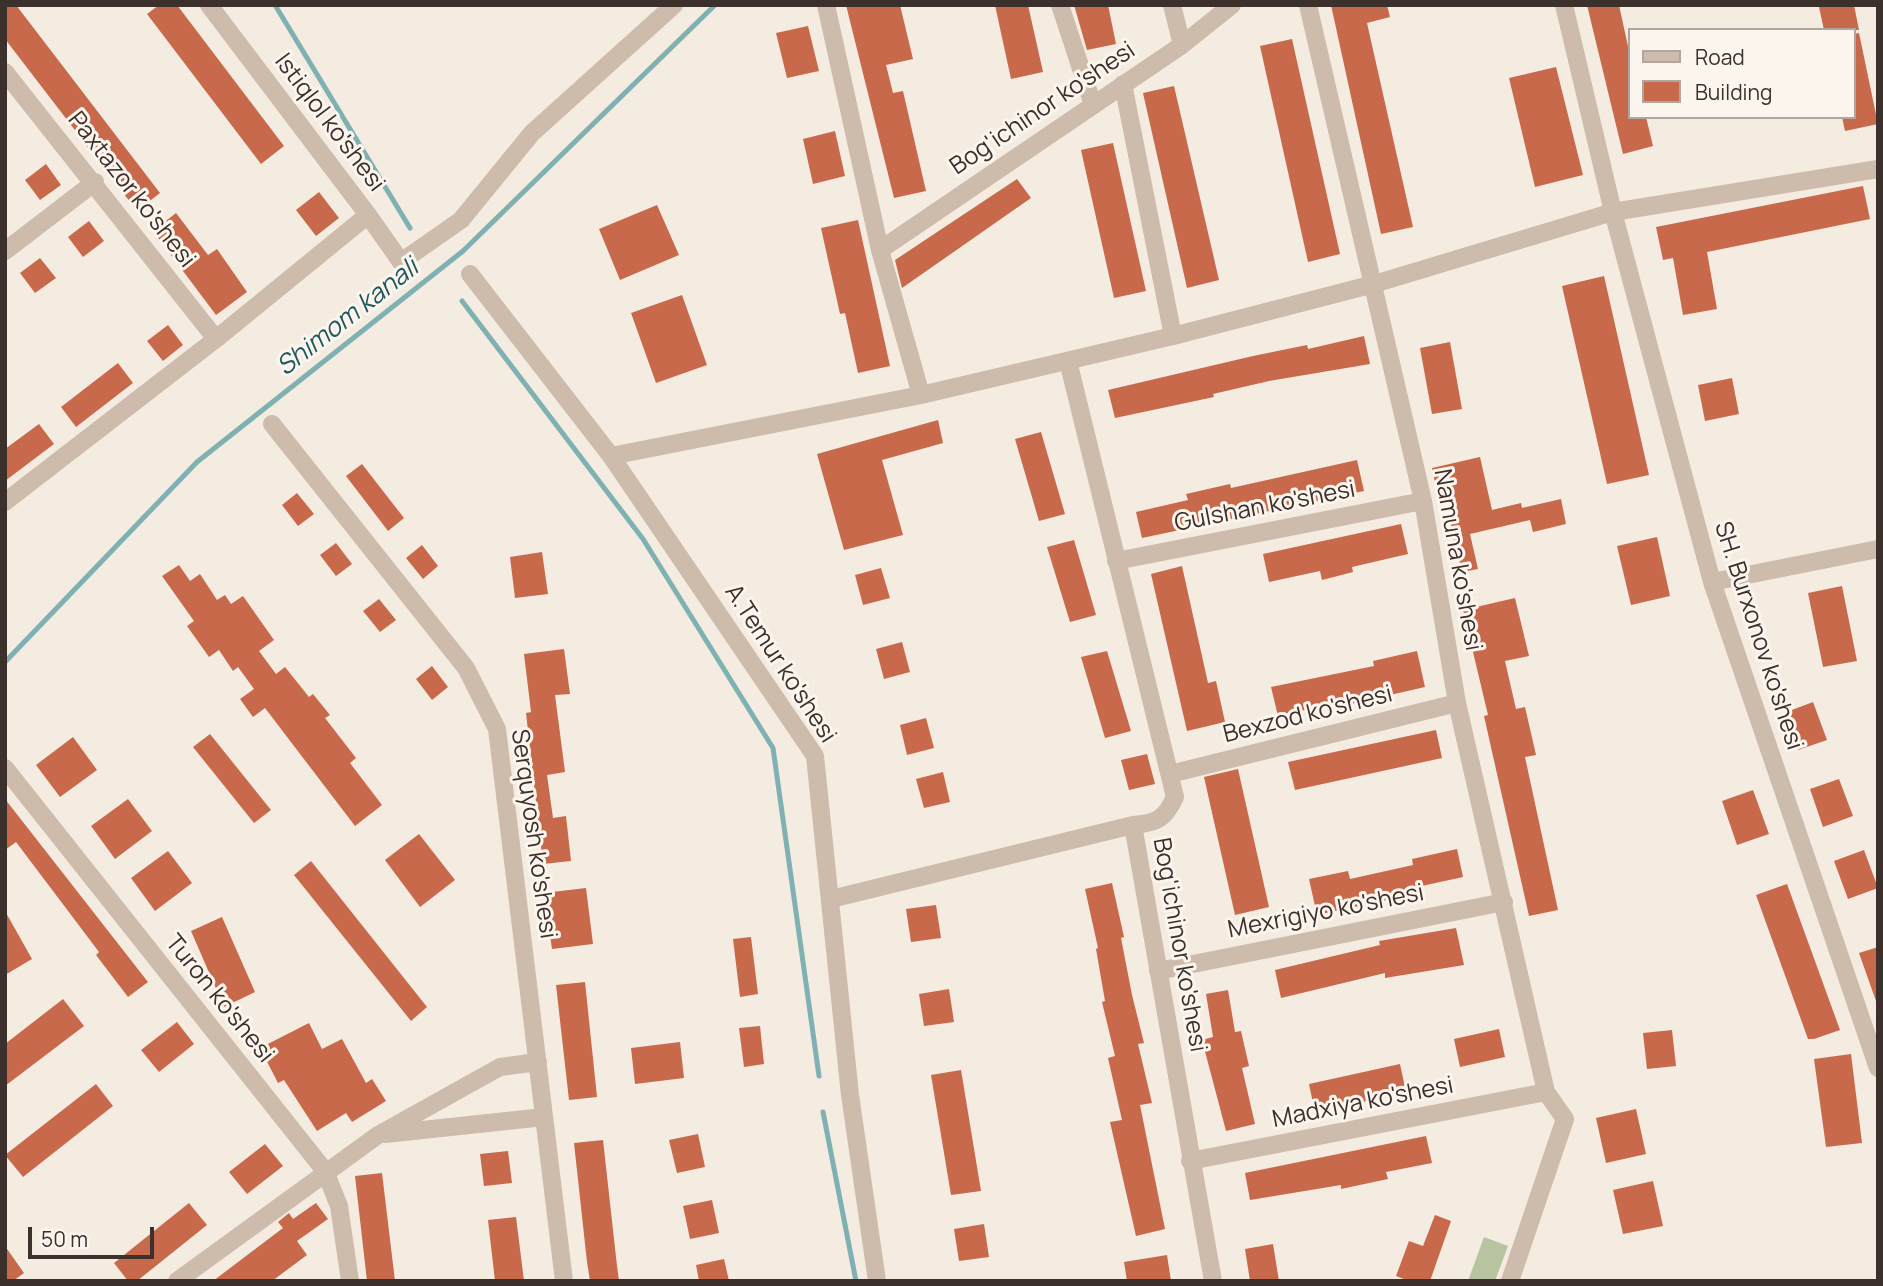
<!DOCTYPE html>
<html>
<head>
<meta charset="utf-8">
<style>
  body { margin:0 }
  #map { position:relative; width:1883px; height:1286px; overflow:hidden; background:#f4ebe1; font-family:Manrope,sans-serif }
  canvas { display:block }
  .frame { position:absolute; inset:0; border:7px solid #3b302b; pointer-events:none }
  .legend { position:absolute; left:1628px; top:28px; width:228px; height:91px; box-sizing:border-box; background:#fbf5ee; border:2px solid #aea6a0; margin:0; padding:9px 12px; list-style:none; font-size:21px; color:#3b302b }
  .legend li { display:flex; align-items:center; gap:14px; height:35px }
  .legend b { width:35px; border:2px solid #aea6a0 }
  .scale { position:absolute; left:28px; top:1227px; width:126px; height:32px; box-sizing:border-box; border:4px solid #3b302b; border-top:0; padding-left:9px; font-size:21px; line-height:24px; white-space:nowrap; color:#3b302b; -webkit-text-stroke:5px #fbf5ee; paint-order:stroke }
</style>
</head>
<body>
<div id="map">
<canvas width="1883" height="1286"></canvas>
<div class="frame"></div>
<ul class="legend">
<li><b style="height:9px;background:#cdbbac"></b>Road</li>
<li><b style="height:19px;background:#c8694b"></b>Building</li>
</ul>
<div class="scale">50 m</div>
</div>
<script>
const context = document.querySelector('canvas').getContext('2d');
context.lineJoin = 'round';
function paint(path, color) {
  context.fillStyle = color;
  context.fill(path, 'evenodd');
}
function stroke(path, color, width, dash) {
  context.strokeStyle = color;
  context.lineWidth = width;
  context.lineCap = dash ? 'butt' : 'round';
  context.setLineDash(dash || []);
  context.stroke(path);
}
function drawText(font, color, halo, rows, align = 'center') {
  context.font = font + ' Manrope,sans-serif';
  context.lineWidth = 6;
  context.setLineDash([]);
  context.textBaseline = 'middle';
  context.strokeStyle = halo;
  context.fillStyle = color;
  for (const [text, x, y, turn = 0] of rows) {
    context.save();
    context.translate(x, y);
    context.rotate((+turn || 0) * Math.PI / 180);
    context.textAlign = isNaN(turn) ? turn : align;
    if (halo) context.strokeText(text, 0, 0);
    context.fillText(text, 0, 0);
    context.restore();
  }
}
paint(new Path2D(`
  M1484,1237L1508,1246L1495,1281H1468Z`), '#b8c4a0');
stroke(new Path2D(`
  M275,5L410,228
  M462,301L643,539L773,748L819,1076
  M5,662L197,462L463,251L715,5
  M823,1112L856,1281`), '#7fb0b2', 5);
paint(new Path2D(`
  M5,5H16L160,193L137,211L5,39Z
  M159,5H177L284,146L261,164L147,14Z
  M846,5H900L913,59L886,65L893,93L903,91L926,191L894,198Z
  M995,5H1028L1043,72L1011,79Z
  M1074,5H1108L1116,44L1087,50Z
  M1331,5H1387L1390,17L1367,23L1413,227L1381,234Z
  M1587,5H1619L1629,51V117H1646L1653,146L1623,154Z
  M1827,5H1854L1859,30H1824L1819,7Z
  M808,26L819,71L787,78L776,33Z
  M1859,33L1878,124L1845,131L1842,117H1853V34Z
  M1292,39L1340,254L1308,262L1260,46Z
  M1556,67L1583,175L1535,187L1509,78Z
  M1174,86L1219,280L1187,288L1143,93Z
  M835,131L845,176L813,184L803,139Z
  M1113,143L1146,291L1114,298L1081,150Z
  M46,164L61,185L40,200L25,180Z
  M1017,179L1031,198L902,288L895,260Z
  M1863,186L1870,219L1707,252L1717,309L1683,315L1673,258L1663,260L1656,227Z
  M319,192L339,218L316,236L296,210Z
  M657,205L679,255L620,280L599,229Z
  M176,213L208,255L217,249L247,292L216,315L153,231Z
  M858,220L890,366L858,373L845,313L840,314L821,228Z
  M89,221L104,241L83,257L68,237Z
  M40,258L56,278L35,293L20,273Z
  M1604,276L1649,475L1607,484L1562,286Z
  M682,295L707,365L656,383L631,313Z
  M168,325L183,345L163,361L147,341Z
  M1364,336L1370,364L1269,381L1213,394L1214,397L1115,418L1108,390L1253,356L1307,345L1308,349Z
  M1450,342L1462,409L1432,414L1420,348Z
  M118,363L133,383L76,427L61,407Z
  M1732,378L1739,414L1705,421L1698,385Z
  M938,420L943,443L882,460L903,535L844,550L817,454Z
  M39,424L54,444L5,481V449Z
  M1041,432L1065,514L1039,521L1015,439Z
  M1480,457L1492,510L1521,503L1522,508L1561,499L1566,524L1533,532L1530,520L1470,534L1478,569L1462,572L1446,504L1440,505L1432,468Z
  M1357,460L1364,491L1142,538L1136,512L1188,500L1186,494L1230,484L1231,488Z
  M362,464L404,518L388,531L346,476Z
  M297,493L314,514L298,526L282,505Z
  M1401,524L1408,554L1352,567L1353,572L1322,580L1320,571L1269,582L1263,554Z
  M1657,537L1670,596L1631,605L1617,546Z
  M1074,540L1096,615L1070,622L1047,547Z
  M336,543L352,564L336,576L320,555Z
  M422,545L438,566L423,579L406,558Z
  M542,552L548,594L515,598L510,557Z
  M179,565L190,581L200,574L217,600L225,595L231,604L243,596L274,640L259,651L276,674L285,667L309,697L313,694L330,715L325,718L356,758L350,763L382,805L355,826L265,708L253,717L240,699L254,689L238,667L233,671L219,650L209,657L187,626L194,621L162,576Z
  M1182,566L1208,683L1216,681L1225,722L1187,731L1151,574Z
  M881,568L890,598L863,605L855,575Z
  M1842,586L1857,661L1823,667L1808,593Z
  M1515,598L1529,656L1505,661L1516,709L1525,707L1536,755L1525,757L1558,910L1529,916L1484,716L1488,715L1463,610Z
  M379,599L396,620L380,632L363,611Z
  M902,642L910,672L884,679L876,649Z
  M564,649L570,694L555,695L565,772L547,775L553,818L566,816L571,861L543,864L526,713L531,712L524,654Z
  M1107,651L1131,731L1105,738L1081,657Z
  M1417,651L1425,687L1333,708L1332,704L1278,716L1271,687L1374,666L1373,661Z
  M432,666L448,687L432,700L416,679Z
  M1813,702L1827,740L1798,750L1784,713Z
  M926,718L934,748L907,755L900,725Z
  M1436,730L1442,758L1295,790L1288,762Z
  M210,734L271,810L254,823L193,747Z
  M73,737L97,770L60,797L36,765Z
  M1147,754L1155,784L1129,790L1121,760Z
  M1238,769L1269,907L1235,915L1204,777Z
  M943,772L950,802L924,808L916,779Z
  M1839,779L1853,816L1823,827L1810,789Z
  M1753,790L1769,834L1737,845L1722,801Z
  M5,799L148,982L128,997L96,955L99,952L16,842L5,850Z
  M128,799L152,831L115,859L91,826Z
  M419,834L455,880L420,907L385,860Z
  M1457,849L1463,877L1408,889L1410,895L1317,915L1309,879L1348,871L1350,879L1413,865L1412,859Z
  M1864,850L1878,888L1848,899L1834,861Z
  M168,851L192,883L155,911L131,878Z
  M311,861L427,1007L411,1021L294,875Z
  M1112,883L1124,937L1121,938L1132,995L1144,1043L1138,1044L1152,1103L1140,1105L1165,1229L1136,1236L1110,1122L1122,1120L1108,1058L1115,1056L1102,1002L1105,1001L1096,949L1098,948L1085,889Z
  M1787,884L1840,1030L1814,1039H1808L1756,895Z
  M586,888L593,944L552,949L544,893Z
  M936,905L941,938L911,942L906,909Z
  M5,911L32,959L5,975Z
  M222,917L255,992L224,1007L191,931Z
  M1456,928L1464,965L1385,978V973L1281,998L1275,970L1380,945L1379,941Z
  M751,937L758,994L740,997L733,939Z
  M1878,947V1000L1876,1001L1859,953Z
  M585,982L597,1097L569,1100L556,985Z
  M949,989L954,1022L924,1026L919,994Z
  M1228,990L1235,1032L1241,1031L1249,1066L1242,1068L1255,1124L1226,1131L1202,1040L1213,1037L1206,994Z
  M63,999L84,1026L5,1086V1044Z
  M177,1022L194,1044L159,1072L141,1050Z
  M309,1023L322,1049L342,1039L366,1083L372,1079L386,1101L352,1122L346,1113L317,1131L284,1080L278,1083L260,1048Z
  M760,1026L764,1064L744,1067L739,1028Z
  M1499,1029L1505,1057L1460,1067L1454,1039Z
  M1672,1030L1676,1066L1647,1069L1643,1033Z
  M680,1042L684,1078L635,1084L631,1048Z
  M1851,1054L1862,1143L1826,1147L1814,1059Z
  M1400,1064L1406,1092L1315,1113L1309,1084Z
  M961,1070L981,1191L951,1195L931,1075Z
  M96,1084L113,1106L23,1177L5,1155Z
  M1636,1109L1646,1154L1606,1163L1596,1118Z
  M698,1134L705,1167L677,1173L669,1140Z
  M1426,1136L1432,1163L1386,1172L1388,1179L1341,1189V1185L1250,1200L1245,1173Z
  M603,1140L617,1266L619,1281H590L587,1262L574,1143Z
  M265,1144L283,1166L247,1194L229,1172Z
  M508,1151L512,1183L484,1186L480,1154Z
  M382,1173L395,1281H367L355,1176Z
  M1653,1181L1663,1226L1623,1234L1613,1190Z
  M712,1200L719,1233L690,1239L683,1206Z
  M189,1203L207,1225L137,1281H128L114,1263Z
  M316,1203L328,1219L297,1241L307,1255L272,1281H213L283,1228L278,1222L289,1213L293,1219Z
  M1435,1215L1451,1221L1430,1281H1409L1396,1276L1409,1241L1423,1246Z
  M516,1217L524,1281H495L488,1220Z
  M984,1224L989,1257L959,1261L954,1229Z
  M1273,1244L1279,1281H1250L1245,1249Z
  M5,1246L24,1273L13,1281H5Z
  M1167,1255L1171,1281H1127L1124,1262Z
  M724,1259L729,1281H699L696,1265Z`), '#c8694b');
stroke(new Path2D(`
  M826,5L880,250L921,395
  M1060,5L1093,105
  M1172,5L1182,45
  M1308,5L1423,501L1457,703L1546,1092L1565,1119L1510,1281
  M1564,5L1613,212L1712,582L1878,1068
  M5,72L216,339
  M1123,84L1173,336
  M368,215L401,262L461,220L532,133L674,5
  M880,250L1182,45L1232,5
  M5,251L95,182
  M470,274L611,456L815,756L850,1095L877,1281
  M1068,361L1175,797C1165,819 1157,823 1133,825L1213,1281
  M272,424L466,668L497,729L564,1281
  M611,456L921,395L1173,336L1374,284L1613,212L1878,169
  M5,502L216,339L368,215L209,5
  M1116,561L1423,501
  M1712,582L1878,549
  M5,768L325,1171L339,1206L350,1281
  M1170,774L1457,703
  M831,899L1133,825
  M1158,971L1504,902
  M385,1134L544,1117
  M1190,1161L1546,1092
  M177,1281L378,1135L500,1067L538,1062`), '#cdbbac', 18);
drawText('24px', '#3b302b', '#fbf5ee', [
  ["Bog'ichinor ko'shesi",1043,109,-34],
  ["Istiqlol ko'shesi",329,123,53],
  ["Paxtazor ko'shesi",131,190,52],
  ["Gulshan ko'shesi",1265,507,-11],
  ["Namuna ko'shesi",1457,560,80],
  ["SH. Burxonov ko'shesi",1758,636,72],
  ["A.Temur ko'shesi",780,664,57],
  ["Bexzod ko'shesi",1308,715,-14],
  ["Serquyosh ko'shesi",533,834,82],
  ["Mexrigiyo ko'shesi",1326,912,-11],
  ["Bog'ichinor ko'shesi",1179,945,80],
  ["Turon ko'shesi",219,999,51],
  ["Madxiya ko'shesi",1363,1103,-11]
]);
drawText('italic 26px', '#1f5a5e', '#fbf5ee', [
  ["Shimom kanali",348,318,-38]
]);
</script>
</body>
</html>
